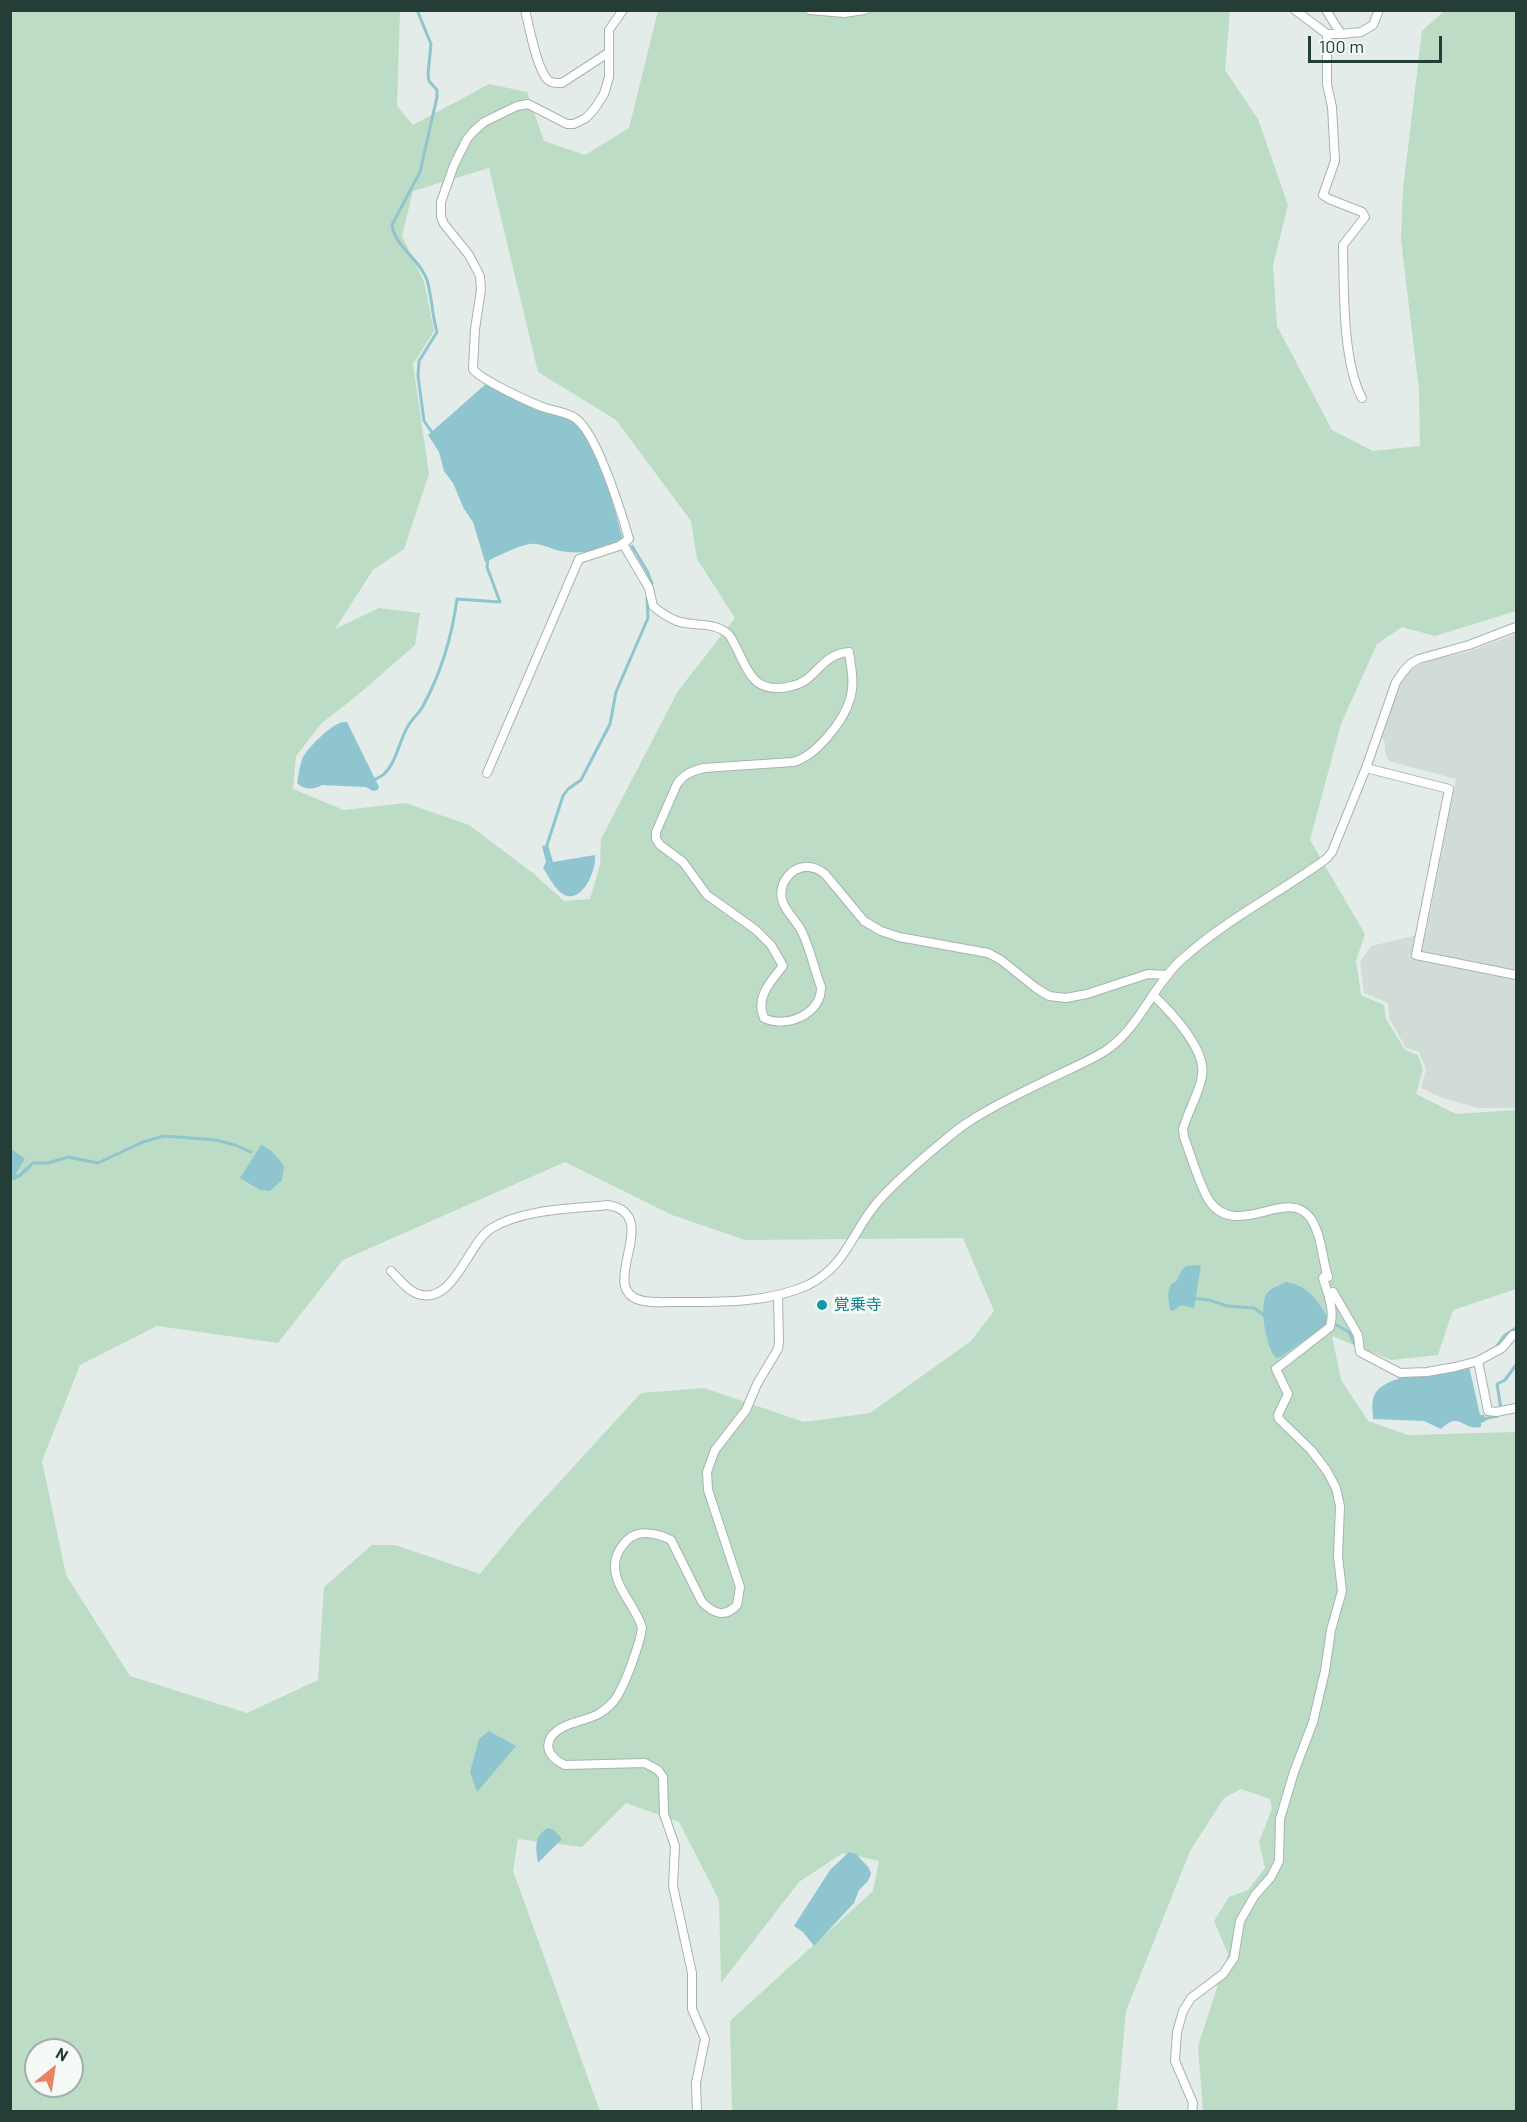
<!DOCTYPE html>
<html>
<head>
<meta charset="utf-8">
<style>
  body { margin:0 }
  #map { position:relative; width:1527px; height:2122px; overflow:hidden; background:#e3ece8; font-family:Barlow,sans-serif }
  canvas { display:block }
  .frame { position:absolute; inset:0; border:12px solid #243d36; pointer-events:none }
  .north { position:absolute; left:24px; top:2038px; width:60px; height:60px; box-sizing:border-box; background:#f4f9f6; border:2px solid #a1aea9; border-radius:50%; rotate:30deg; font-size:16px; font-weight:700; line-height:24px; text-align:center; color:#243d36 }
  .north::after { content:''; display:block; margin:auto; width:21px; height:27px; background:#ea8263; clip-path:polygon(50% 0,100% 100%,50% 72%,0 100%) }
  .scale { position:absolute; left:1308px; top:36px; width:134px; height:27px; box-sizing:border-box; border:3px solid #243d36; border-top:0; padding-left:8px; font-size:18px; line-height:21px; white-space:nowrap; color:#243d36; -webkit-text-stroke:4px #f4f9f6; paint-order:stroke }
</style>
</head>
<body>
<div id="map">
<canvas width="1527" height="2122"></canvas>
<div class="frame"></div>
<div class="north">N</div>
<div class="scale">100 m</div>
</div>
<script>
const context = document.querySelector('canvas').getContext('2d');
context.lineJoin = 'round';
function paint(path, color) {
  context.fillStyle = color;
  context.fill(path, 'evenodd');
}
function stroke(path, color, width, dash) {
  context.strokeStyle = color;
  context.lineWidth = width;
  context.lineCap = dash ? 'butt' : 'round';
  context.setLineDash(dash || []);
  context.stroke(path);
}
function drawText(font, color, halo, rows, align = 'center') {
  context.font = font + ' Barlow,"Noto Sans JP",sans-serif';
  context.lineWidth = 6;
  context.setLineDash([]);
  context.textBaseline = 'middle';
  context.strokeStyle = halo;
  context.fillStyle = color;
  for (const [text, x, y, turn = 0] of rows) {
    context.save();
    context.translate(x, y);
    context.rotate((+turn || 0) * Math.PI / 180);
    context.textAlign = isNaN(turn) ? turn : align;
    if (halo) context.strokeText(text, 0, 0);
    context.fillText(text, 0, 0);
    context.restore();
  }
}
paint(new Path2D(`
  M1516,634V1108H1477L1440,1097L1421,1088L1426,1069L1419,1052L1406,1048L1389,1018L1388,1003L1364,993L1360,962L1371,946L1426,933L1456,779L1389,761L1385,753V743L1381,736L1400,686L1406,675L1416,667L1428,661L1467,652Z`), '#d1dcd7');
paint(new Path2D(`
  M11,11H400L397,106L413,125L489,84L527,92L544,141L585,155L629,128L658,11H1230L1225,70L1258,119L1288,205L1273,265L1277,326L1332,430L1373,451L1420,446L1419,391L1401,239L1403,189L1422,31L1444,11H1516V611L1435,636L1402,627L1377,644L1341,724L1310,840L1365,934L1356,961L1361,995L1384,1005L1386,1019L1405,1050L1418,1055L1423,1070L1416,1094L1456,1114L1516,1110V1289L1453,1310L1438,1355L1391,1360L1332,1336L1341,1380L1368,1421L1408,1435L1516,1432V2111H1203L1198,2046L1228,1954L1214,1921L1229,1897L1248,1890L1265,1868L1259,1842L1272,1808L1270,1799L1241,1789L1224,1798L1190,1851L1126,2011L1117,2111H732L730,2021L873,1891L879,1861L843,1853L799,1882L721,1983L719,1900L679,1822L626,1803L582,1847L518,1839L513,1871L600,2111L11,2112ZM489,168L538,372L616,420L691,521L697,559L735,618L678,691L601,839L600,865L590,899L564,901L534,874L469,825L406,803L344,810L293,789L296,756L322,723L359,694L415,645L420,613L379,608L335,629L373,570L404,549L429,474L413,364L434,331L424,282L402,236L413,191ZM565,1162L672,1215L745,1240L963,1238L994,1311L971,1341L870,1413L804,1422L704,1388L641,1393L521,1524L480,1574L395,1545H372L324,1587L318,1680L247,1713L130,1676L66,1575L42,1461L80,1365L157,1326L278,1343L343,1260ZM36,2050H72V2086H36Z`), '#bddcc5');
paint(new Path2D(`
  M487,383C504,392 522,404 541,411C553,415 566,414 576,422C597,441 615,511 623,539C607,553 575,555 556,550C547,547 538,543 529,544C514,547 499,556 485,562L473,522L464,509L453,483L444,471L439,452L428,435Z
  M347,722L379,787L378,790L373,791L366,787L322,785C315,790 304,790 297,783C299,776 299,767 302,760C304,751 329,727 338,724C341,722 344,722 347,722Z
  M548,845L553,862L595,855C597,871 580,909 560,892C553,886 548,875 543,868L546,862L542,846Z
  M261,1145C271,1148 278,1158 284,1166L282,1180L270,1191L260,1190L240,1178Z
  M10,1148L25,1159L15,1175L19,1174L26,1167L28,1169C23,1175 19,1180 11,1180Z
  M1201,1265L1194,1308L1181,1305L1173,1311L1170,1310C1169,1302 1166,1292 1171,1285C1175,1280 1175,1285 1178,1278C1184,1264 1186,1266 1201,1265Z
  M1286,1282C1308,1285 1317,1300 1329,1319L1327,1324L1281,1357L1276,1358C1266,1348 1257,1301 1269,1291C1273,1287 1281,1285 1286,1282Z
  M1469,1366L1480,1415H1484L1486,1421L1481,1423V1427C1462,1431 1460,1410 1441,1429L1424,1421L1373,1419C1373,1412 1371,1403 1374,1396C1383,1373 1447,1370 1469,1366Z
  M489,1731L516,1746L477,1792L470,1772L479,1739Z
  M548,1828L554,1830L562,1839L538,1863C536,1849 533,1836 548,1828Z
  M849,1852L856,1854L869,1868L871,1874L868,1881L859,1890L854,1903L814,1946L803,1932L794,1926L830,1870Z`), '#8fc5ce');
stroke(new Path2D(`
  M417,10L431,44L428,74L429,81L437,90V97L420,172L392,225C395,247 420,259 427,280C432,297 432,315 437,332L419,361L418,376L424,421L434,435
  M632,546L647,571L652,583
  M372,781C375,779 381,777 384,774C396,763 399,742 407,728C411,719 419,714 423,706C441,673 452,636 457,599L500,602L487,567L488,558
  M546,848L563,796L568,789L581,780L610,724L616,692L648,618L647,599
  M25,1171L33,1163H48L68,1157L98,1163L143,1142L164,1136L216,1140L235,1145L251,1152
  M1193,1298L1209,1300L1227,1306L1254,1308L1265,1316
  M1331,1322L1349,1332L1354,1343L1357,1345
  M1497,1346L1505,1335L1516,1328
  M1501,1409L1497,1384L1505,1380L1516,1365
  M1483,1419L1498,1416`), '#8fc5ce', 3);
const minor = new Path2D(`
  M525,10C529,26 537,70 548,80C552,84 557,83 562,83L608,53
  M810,10L844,13L864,10
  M1295,10L1327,34H1341L1361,32L1373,25L1379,10
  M1326,10L1341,34
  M1327,34V84L1332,107L1335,161L1323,195L1329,199L1362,212L1365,217L1343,245C1344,287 1342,361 1362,398
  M623,544L649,588L653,606C660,612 669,618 677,621C693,627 716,621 729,635C732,638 734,644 736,647C750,675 755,695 792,686C817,681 820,654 849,652C851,667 855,683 850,699C844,721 815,757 793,762L704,768C692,771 684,774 677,784L656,832V839L660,845L683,862L707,895L756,930L771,945L783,966C770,982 755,998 764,1018C786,1029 822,1014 821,987C814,969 810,947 801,930C792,914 776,904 783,884C786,878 790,873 795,870C806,864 816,867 825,874L864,921L881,931L899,937L988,953L1001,960L1036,988L1049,996L1066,998L1087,994L1148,974L1168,975
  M1366,768L1449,789L1416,955L1516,975
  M487,773L579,559L619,546L629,539C621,512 597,433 575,418C567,412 555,411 545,408C531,403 479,379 473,369L475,329L481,290L480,276L469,255L444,224L441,217V202L454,165L467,139L473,132L484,122L517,106L528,104L567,124H574L586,118L595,108L604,94L609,77V30L623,10
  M1153,995C1171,1012 1207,1050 1202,1076C1199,1094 1188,1111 1183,1129L1184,1137C1190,1153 1201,1190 1210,1202C1238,1240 1289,1185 1311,1219C1322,1236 1322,1259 1328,1277
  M391,1271C398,1278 408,1291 418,1294C454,1306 468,1242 492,1228C523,1209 572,1209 608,1205C666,1215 592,1292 644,1301C655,1303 667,1302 678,1302C720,1302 769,1303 808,1285C846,1266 851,1234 876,1204C891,1186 910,1170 928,1154C942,1143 955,1130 970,1121C993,1106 1018,1094 1043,1082C1064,1071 1089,1062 1108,1049C1139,1027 1152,988 1179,962C1223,921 1278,894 1326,859L1332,852L1366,768L1396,682L1403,672L1410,664L1419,659L1469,645L1516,627
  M1333,1292L1358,1335L1360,1352L1400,1373L1427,1372L1455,1367L1478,1361L1502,1348L1513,1335H1516
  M1478,1361L1488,1411L1496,1412L1516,1408
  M697,2112L696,2083L705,2039L692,2009V1973L673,1886L675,1846L664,1814L663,1777L658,1770L645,1763L565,1765C554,1760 543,1750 551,1737C561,1722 586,1722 600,1713C607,1709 616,1700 619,1693C627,1679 640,1643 642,1628C636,1604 607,1582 617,1555C620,1548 624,1542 631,1537C643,1530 659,1534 671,1540L702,1602C714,1614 725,1618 737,1605L740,1587L708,1490L707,1472L715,1450L746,1410L757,1384L778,1349L779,1342L778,1296
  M1192,2112L1193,2103L1175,2061L1177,2032L1183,2011L1191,1998L1223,1974L1234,1958L1240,1921L1255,1895L1271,1877L1279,1861L1280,1819L1294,1772L1313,1722L1325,1671L1331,1630L1342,1591L1338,1557L1340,1506L1336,1488L1327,1471L1311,1450L1279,1419L1278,1415L1288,1394L1276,1369L1330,1327C1335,1309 1328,1295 1323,1278L1327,1273`);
stroke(minor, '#a6b4af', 10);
stroke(minor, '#fff', 8);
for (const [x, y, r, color] of [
  [822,1305,6,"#0f9aa8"]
]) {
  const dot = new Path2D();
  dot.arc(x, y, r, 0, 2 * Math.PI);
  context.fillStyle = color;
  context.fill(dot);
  stroke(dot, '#f4f9f6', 2);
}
drawText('16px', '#0d838f', '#f4f9f6', [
  ["覚乗寺",834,1305]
], 'left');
</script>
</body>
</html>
